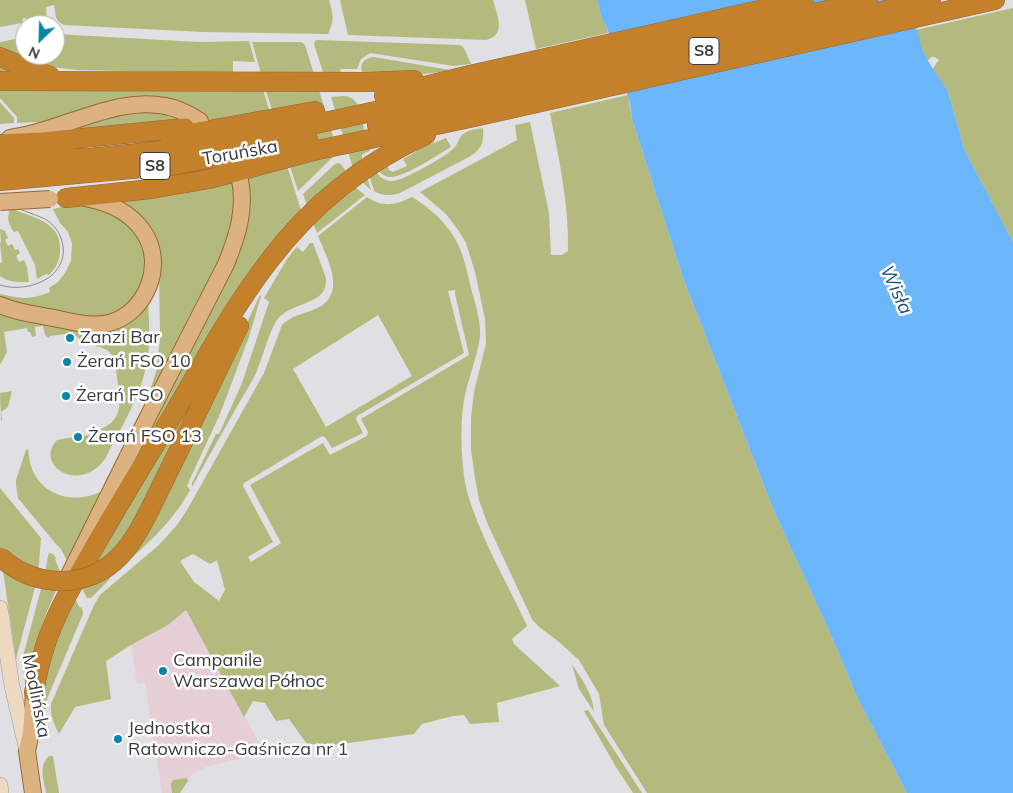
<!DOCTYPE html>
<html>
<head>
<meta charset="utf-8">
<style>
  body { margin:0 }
  #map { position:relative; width:1013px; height:793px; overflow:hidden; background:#dfdfe4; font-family:Mulish,sans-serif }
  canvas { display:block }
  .north { position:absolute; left:15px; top:15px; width:50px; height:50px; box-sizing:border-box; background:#fff; border:1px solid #b1b1b2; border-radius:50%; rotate:204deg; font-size:14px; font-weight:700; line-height:20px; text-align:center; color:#3c3c3e }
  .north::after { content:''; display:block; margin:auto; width:18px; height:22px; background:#0786a9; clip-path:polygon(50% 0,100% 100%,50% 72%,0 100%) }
</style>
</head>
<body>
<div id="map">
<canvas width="1013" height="793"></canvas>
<div class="north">N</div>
</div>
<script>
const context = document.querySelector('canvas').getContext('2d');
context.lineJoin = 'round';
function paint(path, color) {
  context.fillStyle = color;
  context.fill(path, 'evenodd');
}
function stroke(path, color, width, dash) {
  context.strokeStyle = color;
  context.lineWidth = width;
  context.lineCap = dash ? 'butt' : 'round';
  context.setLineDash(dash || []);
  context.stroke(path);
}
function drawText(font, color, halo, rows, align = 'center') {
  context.font = font + ' Mulish,sans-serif';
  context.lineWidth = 5;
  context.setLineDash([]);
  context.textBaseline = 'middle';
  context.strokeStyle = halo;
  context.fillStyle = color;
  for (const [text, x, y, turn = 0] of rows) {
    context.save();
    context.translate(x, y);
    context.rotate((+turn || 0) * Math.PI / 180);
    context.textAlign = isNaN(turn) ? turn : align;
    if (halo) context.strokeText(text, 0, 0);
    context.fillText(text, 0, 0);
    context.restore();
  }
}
paint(new Path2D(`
  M186,610L260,744V754L209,766L194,773L187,779L177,793H162L145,683L137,684L131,645L168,625Z`), '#e6ced7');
paint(new Path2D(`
  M0,0H329C333,15 335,19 328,34L203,32L64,25C54,20 56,15 54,5L46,7L47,18L44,23L40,25H29L28,19L23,18L22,23L0,27Z
  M340,0H493C497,15 507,35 486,40L348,35Z
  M525,0H597L602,19L606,26L608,33L536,49Z
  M1013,8V242L964,149L948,91L933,69L935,65L939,60C935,56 931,55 928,61L922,48L916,30Z
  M55,34L199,42L249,41L255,62L233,61V73L77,70L42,66L43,87L263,90L301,210L292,220L98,530L248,209L212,121L197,112L183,105L39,122L17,123V117L0,98V42L25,37V55H55Z
  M317,40L460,45L464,48L471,64L454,66L370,53L361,59L357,69H340L341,73L329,91L314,44L315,41Z
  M252,42H301L305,45L338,152L298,191L266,91Z
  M374,57L450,70L449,71L415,75L362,72C359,63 365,58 374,57Z
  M628,95L632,119L683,278L774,511L830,633L858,699L907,793H647L604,725L599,694L579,660L559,642L538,626L532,619L488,525L479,500L475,478L471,450V418L474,392L486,344L485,319L475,272L466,243L458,230L446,214L420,192L517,140L515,125L530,122L549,213L551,255H562L568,251C569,204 559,159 550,113Z
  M344,96C350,96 354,99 358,105L370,151L365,153L362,155V161L371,190L361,181L354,171L331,97Z
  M0,102L14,118V123L0,124Z
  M160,110L191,121L51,133L119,112Z
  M483,128C484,143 482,149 469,157L400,193C391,196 382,196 374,191V190L364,160L366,156L371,154C373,163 374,173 382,178C386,181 392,182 397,180C407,178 447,156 454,148C458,144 458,139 462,135C467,130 476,129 483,128Z
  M446,138L451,147C440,154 403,178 390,177C384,177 381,173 378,169L383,151L389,170L393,172L407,166L403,159L424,147Z
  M339,163C345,167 346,174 350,180C354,186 359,191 365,195L317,233L303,194L335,164Z
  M233,182L237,208L228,244L150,396H148L156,372L160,340L159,272L156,249L113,202Z
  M367,197C383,208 395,205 412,197C421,202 428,208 436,215C462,240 464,259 472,292C476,306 481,323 480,337C477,358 468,379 464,400C460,425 461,451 464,476C466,492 472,508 478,523C492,558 511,591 527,626L512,639L514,644L560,686L497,703L499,722L470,724L464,715L453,716L422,724L414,734L334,745L307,744L289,719L276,721L265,703L253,701L244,717L186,610L168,625L131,645L106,661L111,699L75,707L59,734C54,724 50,715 51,704L94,605L100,595L159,545L177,525L187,510L264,373L282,325C291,316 302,314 313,310C349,297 328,260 318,236ZM455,290V294L469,355L361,419L368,432L367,436L330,455L323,443L250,485L281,543L251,562L248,557L273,542L243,486L244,483L322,436L325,437L332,448L363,433L356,419L357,416L464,353L448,291ZM378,315L412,376L326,427L293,369ZM193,554L210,564L217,560L225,590L219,601L194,582L180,561Z
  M70,205L92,207L112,213L131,225L144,247L147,265L135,299L113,315L87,319L0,299V294C22,299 29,300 50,292L49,288L58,282L65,273L71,261L72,243L68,232L60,223L53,209Z
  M11,208C31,218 61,220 60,250C60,260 56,268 49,275L46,274L37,279L35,265L18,231L14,232C8,223 6,218 11,208Z
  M0,229L5,231L8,238L5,240L8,246L12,244L15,250L18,249L20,253L16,256L19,262L24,260L27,267L29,282C17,282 10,283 0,276V263L2,262L0,243L1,242Z
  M304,238L297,247L303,252L310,243H313L326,278C329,307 288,300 275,323C267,338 263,357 256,373C250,385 242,398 235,410C221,435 206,461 192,487V483L216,434H219L242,383L269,302L264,298L287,259Z
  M260,295L261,296L249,337L220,414L189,481L187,486L190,490C171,525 141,550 111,576L108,581L91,598H87L81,587L221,344L187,449Z
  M148,299C149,322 151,346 146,368C138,400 120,430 105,459C78,495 34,464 57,440L74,437L75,439L83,438V436L102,433L101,429C125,419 120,399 117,378C116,371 116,361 112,355C108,349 101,347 95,346V342L80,343L79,338L72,333L50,336L49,338L45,335L43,326L35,327L36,336L32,337L30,332H28L27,328L4,332L7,352L0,365V311L85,330Z
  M12,391L8,407L1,412L2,420L1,421L0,393Z
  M28,449C29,458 30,467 35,475C49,500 81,503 104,490L69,565L61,549L55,543L18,498L16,485V480L26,450Z
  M0,488L41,538L38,576L16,659L0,551Z
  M49,553L53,554L56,558L55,559L62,577C54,595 46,612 40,631C34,651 30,671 26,692L22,660L45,574L48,556Z
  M73,595L80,608L82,607L83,614L47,699L45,712L50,735C44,734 42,732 38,727L41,683Z
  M572,665C582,678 593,695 594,712L579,689Z
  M588,710L642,793H633L616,767L584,711Z
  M49,756H53L59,793H46C44,780 38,766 49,756Z
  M187,778L188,781L180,793H172L171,784L173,780Z`), '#b4ba7d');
paint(new Path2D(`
  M597,0H908L922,48L928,61L948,91L964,149L1013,242V793H907L858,699L830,633L774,511L683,278L632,119L630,103L611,39L606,26L602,19Z`), '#6cb6fb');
const secondary = new Path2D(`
  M0,608L12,686L27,751
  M0,785L1,793`);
const primary = new Path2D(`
  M10,138C28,135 46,130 63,124C95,114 130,99 165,106C178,108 189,114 200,121
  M0,305C15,312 32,314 48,317C68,320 89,328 109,323C147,313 166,263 143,231C130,212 107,202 85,198
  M68,577L131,450L226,264C237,237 246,210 240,180
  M33,793L27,751L31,732L35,681`);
const highway = new Path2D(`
  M0,57L19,65L50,76
  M0,81L366,82L414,80
  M384,96L470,75L804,0
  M377,125L931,0
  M170,137L315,111
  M0,144L42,142L185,128
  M0,162L44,159L89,158L139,153L197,146L259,136L390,108L868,1
  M0,181L77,174L175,165L262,149L308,140
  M66,198L151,189L209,179L313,151L479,116L995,0
  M181,446L239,326
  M34,693C39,660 49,630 64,601C98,538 136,476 173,415C203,363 232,309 269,261C310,207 363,163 426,135`);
stroke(secondary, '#9a9a9f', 16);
stroke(primary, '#946932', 18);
stroke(highway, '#946932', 20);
stroke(secondary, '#edd9c0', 15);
stroke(primary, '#dcb380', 16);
stroke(highway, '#c4812c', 19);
stroke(new Path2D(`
  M0,194C5,200 11,205 18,208C36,217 52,216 61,238C63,244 64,250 63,256C61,265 56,273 48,278C35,287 15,290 0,285`), '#8c8c8f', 1);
const primaryBridge = new Path2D(`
  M0,202L50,199`);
const highwayBridge = new Path2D(`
  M0,557C18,573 39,581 62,581C114,580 134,542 154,501C163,483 172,464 181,446`);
stroke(primaryBridge, '#946932', 18, []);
stroke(highwayBridge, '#946932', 20, []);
stroke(primaryBridge, '#dcb380', 16);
stroke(highwayBridge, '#c4812c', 19);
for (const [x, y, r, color] of [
  [70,338,5,"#0786a9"],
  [67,362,5,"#0786a9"],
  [66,396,5,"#0786a9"],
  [78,437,5,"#0786a9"],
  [163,671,5,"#0786a9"],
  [118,739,5,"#0786a9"]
]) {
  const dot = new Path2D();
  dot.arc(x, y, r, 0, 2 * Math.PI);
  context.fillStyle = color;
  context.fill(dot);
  stroke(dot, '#fff', 2);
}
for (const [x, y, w] of [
  [704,51,30],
  [155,166,30]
]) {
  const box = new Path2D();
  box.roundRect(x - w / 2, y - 13.5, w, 27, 4);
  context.fillStyle = '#fff';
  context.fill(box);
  stroke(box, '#3c3c3e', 1);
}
drawText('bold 16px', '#3c3c3e', null, [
  ["S8",704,51],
  ["S8",155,166]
]);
drawText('18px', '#3c3c3e', '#fff', [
  ["Toruńska",240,153,-10],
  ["Modlińska",36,696,79]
]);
drawText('18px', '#3c3c3e', '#fff', [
  ["Zanzi Bar",80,338],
  ["Żerań FSO 10",77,362],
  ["Żerań FSO",76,396],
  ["Żerań FSO 13",88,437],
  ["Campanile",173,661],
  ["Warszawa Północ",173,682],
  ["Jednostka",128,729],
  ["Ratowniczo-Gaśnicza nr 1",128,750]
], 'left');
drawText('italic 19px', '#1c507d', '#fff', [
  ["Wisła",896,290,65]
]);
</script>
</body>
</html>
